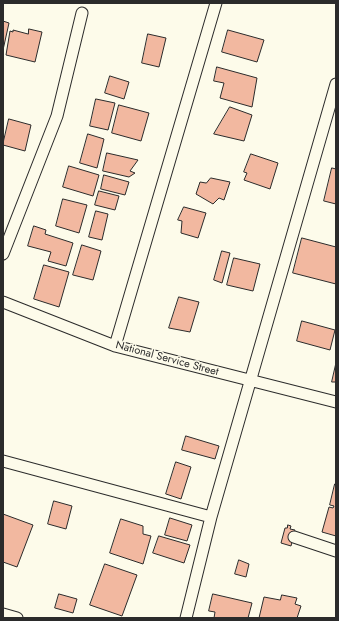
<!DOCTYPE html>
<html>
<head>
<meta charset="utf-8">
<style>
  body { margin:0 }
  #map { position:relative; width:339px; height:621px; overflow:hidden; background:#fdfbea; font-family:Jost,sans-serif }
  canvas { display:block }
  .frame { position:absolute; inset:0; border:4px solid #2b2b2b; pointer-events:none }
</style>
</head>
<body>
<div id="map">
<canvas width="339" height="621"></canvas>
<div class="frame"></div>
</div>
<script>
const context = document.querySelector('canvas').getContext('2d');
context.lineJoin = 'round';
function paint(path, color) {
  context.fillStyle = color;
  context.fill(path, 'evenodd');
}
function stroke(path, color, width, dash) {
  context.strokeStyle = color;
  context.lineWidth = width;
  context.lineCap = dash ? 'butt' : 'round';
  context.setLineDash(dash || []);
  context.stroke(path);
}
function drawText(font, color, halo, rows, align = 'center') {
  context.font = font + ' Jost,sans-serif';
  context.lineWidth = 3;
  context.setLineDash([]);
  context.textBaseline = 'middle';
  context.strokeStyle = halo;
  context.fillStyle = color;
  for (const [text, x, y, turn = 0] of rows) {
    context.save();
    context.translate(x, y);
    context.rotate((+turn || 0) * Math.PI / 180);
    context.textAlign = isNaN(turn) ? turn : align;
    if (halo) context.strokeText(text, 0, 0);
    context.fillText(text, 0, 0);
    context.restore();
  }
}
const building = new Path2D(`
  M3,21L9,23L3,50Z
  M29,29L42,32L35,62L6,55L10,31L13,32V30L28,34Z
  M228,30L264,40L257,62L222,52Z
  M148,34L166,38L159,67L142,63Z
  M217,67L257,78L252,107L220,98L224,83L214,81Z
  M110,76L129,82L124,99L105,93Z
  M96,99L115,103L108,130L90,126Z
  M119,105L149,113L141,141L112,133Z
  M230,107L252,115L244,141L214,134Z
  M9,119L31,125L25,151L3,145Z
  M88,134L104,139L97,168L80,163Z
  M107,153L138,160L130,171L135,173L129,177L103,171Z
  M251,154L278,163L270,189L244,180L247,173L244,172Z
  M69,166L99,175L93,196L63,187Z
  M332,168L336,169V204L324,201Z
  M104,175L129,182L125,195L101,189Z
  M211,178L230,182L224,200L219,198L213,204L196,194L200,182L206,183Z
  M99,191L119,196L115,210L95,205Z
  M63,199L87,205L79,233L56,226Z
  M184,207L206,213L198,238L181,233L182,221L178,220Z
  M96,211L108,214L102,240L89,237Z
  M34,226L46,230L45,234L73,243L66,266L48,261L51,252L28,246Z
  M302,238L336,247V284L293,273Z
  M82,245L101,251L93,280L73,275Z
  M222,251L230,253L222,283L214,280Z
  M234,258L260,264L253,291L227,285Z
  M44,265L69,272L59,307L34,299Z
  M179,297L199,302L190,332L169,328Z
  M302,321L335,330L330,350L297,341Z
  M336,363V382H332Z
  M186,436L219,446L215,459L182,450Z
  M176,462L191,467L181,499L166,494Z
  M335,484H336V536L322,532L329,507L333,508L334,506L330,505Z
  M54,501L72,506L66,529L48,524Z
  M3,514L33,525L17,567L3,562Z
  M170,518L192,525L187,541L165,535Z
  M121,519L143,526V534L151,536L143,564L110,553Z
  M288,525L291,526L290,529L295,530L291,546L281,543L285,528H287Z
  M159,536L190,545L184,563L153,553Z
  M239,560L249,564L246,577L235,574Z
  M105,564L137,575L122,616L90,605Z
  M59,594L77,599L73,613L55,608Z
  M213,594L252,603L248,618H214L215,612L209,611Z
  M282,595L297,598L295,604L301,606L297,618H259L264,597L280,600Z`);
paint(building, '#f2b8a0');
stroke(building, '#2b2b2b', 1);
const minor = new Path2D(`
  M3,254L57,116L82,13
  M3,302L115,346L336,402
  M115,346L216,3
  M3,461L211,517
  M294,537L336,551
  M3,614L17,618
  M186,618L211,517L336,84`);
stroke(minor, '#2b2b2b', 13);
stroke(minor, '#fdfbea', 11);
drawText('11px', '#2b2b2b', '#fdfbea', [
  ["National Service Street",167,359,15]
]);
</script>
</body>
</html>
